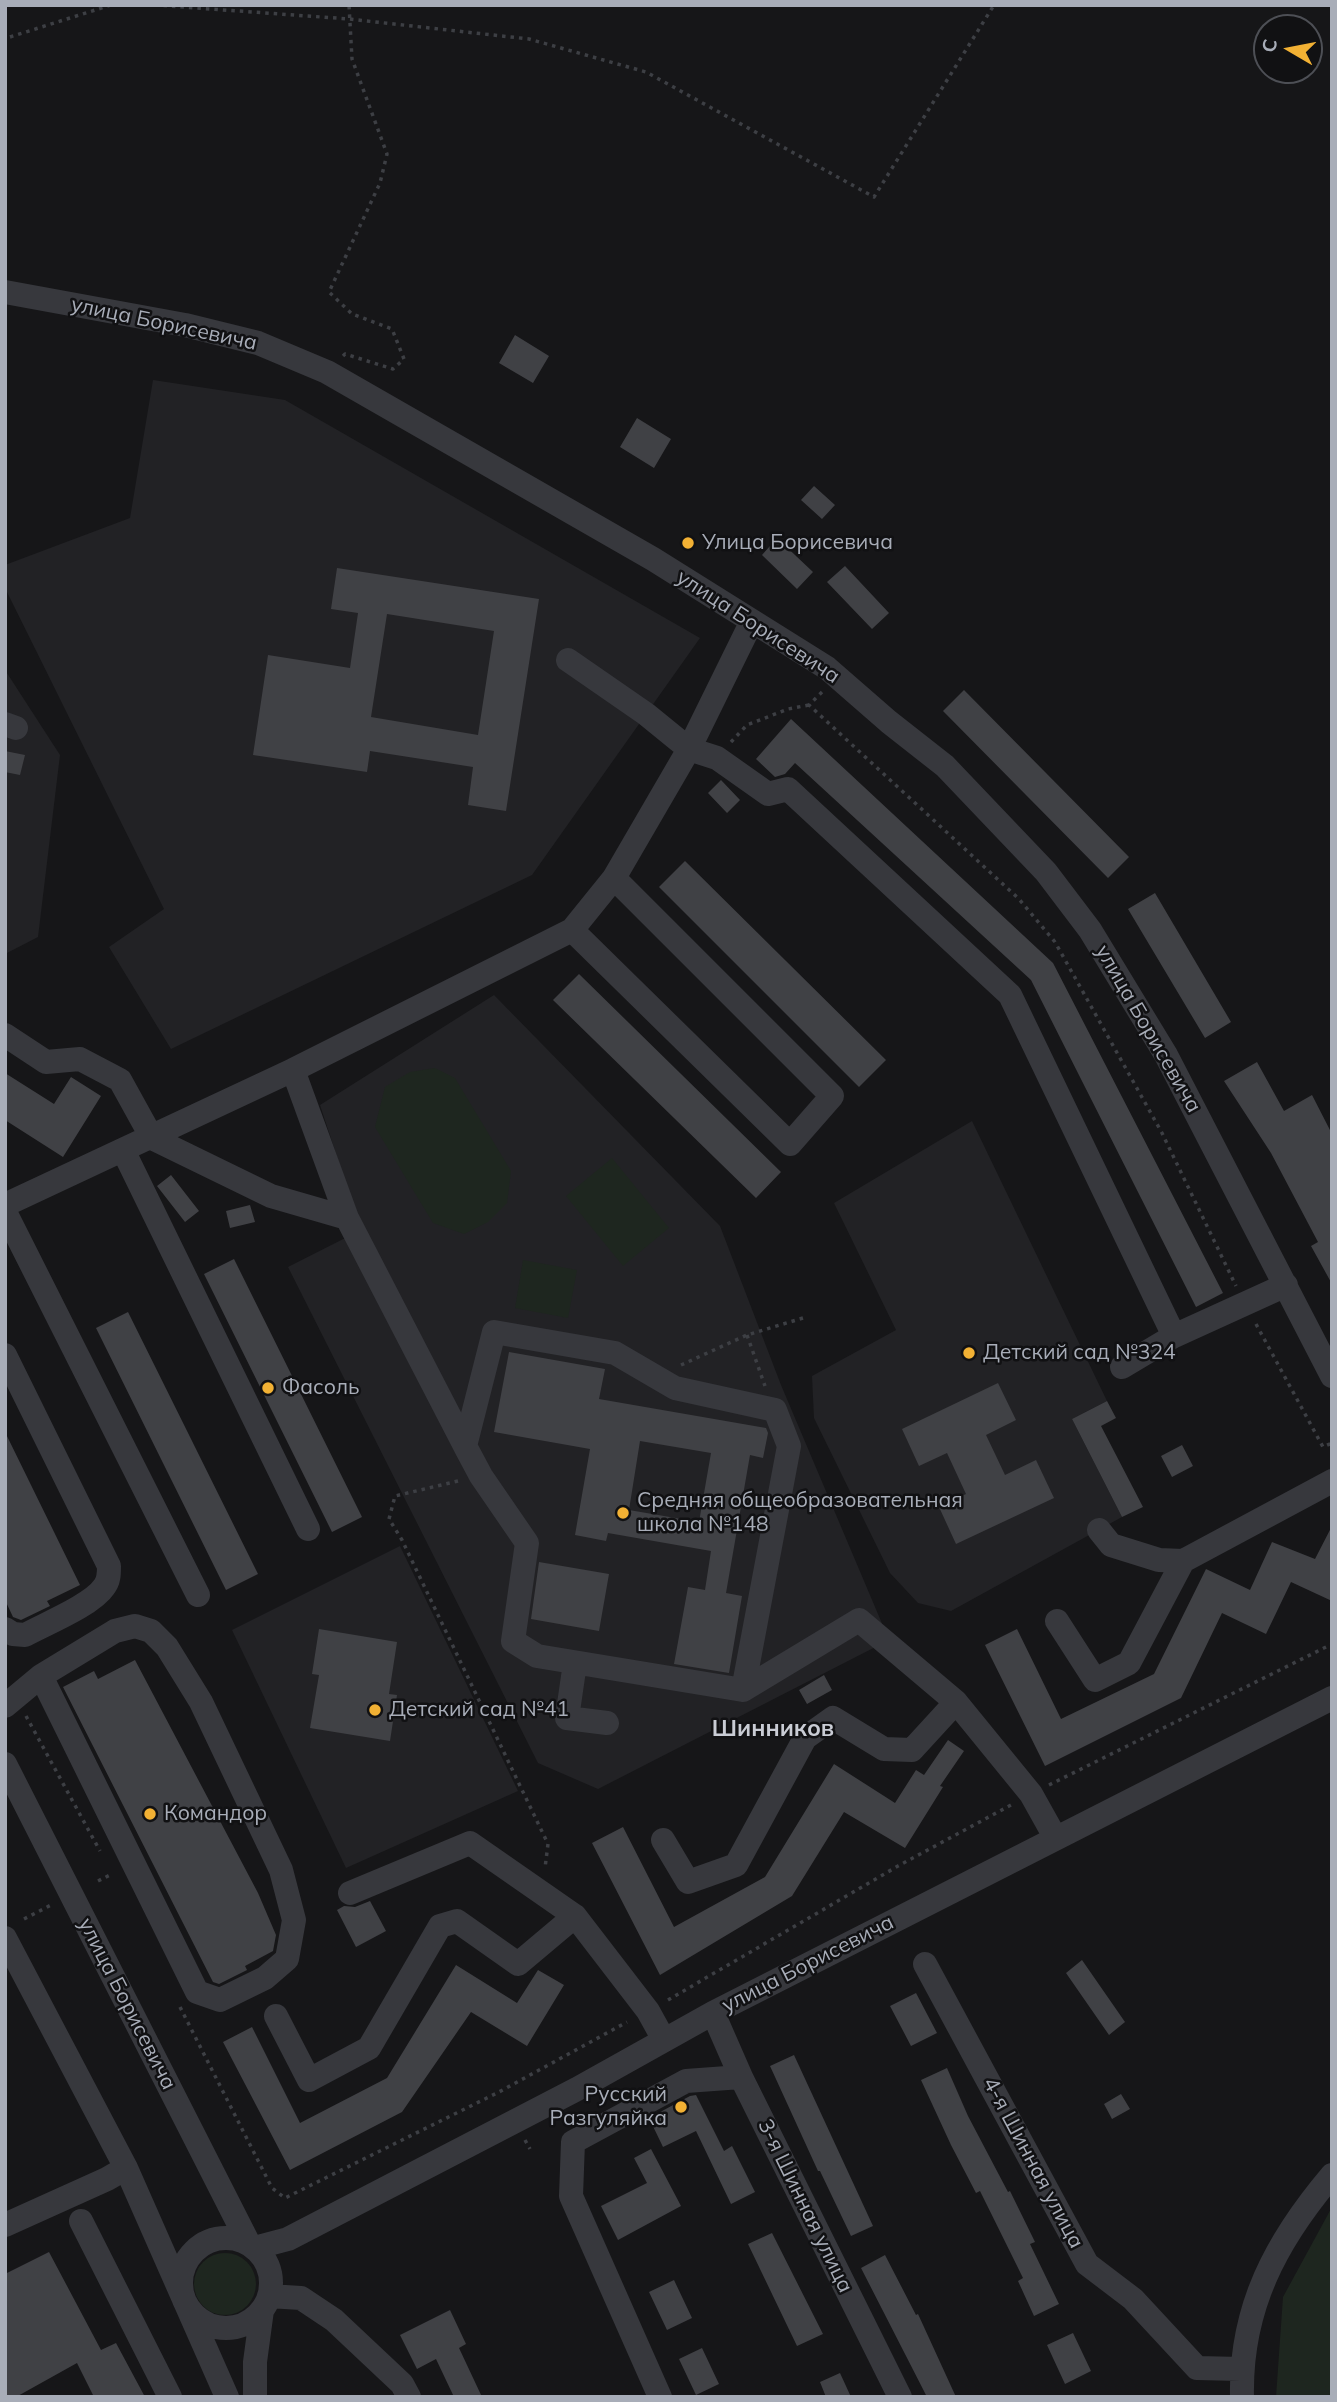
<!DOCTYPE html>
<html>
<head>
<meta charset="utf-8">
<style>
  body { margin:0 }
  #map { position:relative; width:1337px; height:2402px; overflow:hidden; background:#161618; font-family:Mulish,sans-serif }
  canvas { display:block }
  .frame { position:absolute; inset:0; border:7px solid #a8adb8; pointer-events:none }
  .north { position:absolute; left:1253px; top:14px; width:70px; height:70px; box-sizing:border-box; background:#111113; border:2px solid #4d4f55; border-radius:50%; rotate:280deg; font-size:19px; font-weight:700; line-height:28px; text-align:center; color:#a8adb8 }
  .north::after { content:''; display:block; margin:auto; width:24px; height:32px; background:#f2b134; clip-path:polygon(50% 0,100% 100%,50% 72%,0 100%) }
</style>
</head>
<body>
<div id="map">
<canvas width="1337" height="2402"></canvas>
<div class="frame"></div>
<div class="north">С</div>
</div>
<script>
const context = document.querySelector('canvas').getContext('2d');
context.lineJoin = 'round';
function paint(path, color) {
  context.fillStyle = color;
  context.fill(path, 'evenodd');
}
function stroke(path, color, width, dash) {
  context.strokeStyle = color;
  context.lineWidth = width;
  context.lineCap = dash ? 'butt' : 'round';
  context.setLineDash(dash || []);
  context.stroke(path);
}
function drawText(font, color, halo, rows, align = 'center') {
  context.font = font + ' Mulish,sans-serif';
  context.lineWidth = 5;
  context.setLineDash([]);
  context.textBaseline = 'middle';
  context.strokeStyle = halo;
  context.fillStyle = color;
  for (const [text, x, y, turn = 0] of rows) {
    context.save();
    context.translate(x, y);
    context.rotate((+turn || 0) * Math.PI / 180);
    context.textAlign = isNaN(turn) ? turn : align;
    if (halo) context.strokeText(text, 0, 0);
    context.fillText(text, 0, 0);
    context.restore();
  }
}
paint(new Path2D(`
  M153,380L285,400L700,638L532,875L171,1049L109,947L164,909L5,588V565L130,518Z
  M5,670L60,755L38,937L5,954Z
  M494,995L720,1226L781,1385L889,1640L598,1789L538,1763L288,1267L361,1230L320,1105Z
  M972,1121L1107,1401L1072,1419L1122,1517L951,1611L918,1603L890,1573L814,1418L812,1376L896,1330L834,1203Z
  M400,1546L518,1791L346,1868L232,1630Z`), '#222225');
paint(new Path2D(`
  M435,1068L455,1078L511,1171L507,1203L488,1222L464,1234L433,1223L375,1127L385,1087L410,1072Z
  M612,1158L669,1228L623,1266L566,1196Z
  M523,1260L577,1270L568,1318L515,1308Z
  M1332,2207V2397H1276L1283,2297Z
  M194 2284a31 31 0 1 1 62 0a31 31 0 1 1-62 0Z`), '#1e261f');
paint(new Path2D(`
  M515,335L549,356L533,383L499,363Z
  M637,418L671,439L654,468L620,447Z
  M814,486L835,505L822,519L801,500Z
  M777,538L813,572L797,589L762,555Z
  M845,566L889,613L872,629L827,582Z
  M337,568L539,599L506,811L468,805L473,767L370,751L367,772L253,755L268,655L350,668L358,613L331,609ZM387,614L494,631L478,735L371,717Z
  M964,690L1129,857L1108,878L943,711Z
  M791,719L1053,963L1223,1293L1196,1307L1031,980L795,763L785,774L775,777L756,759Z
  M5,751L25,755L20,775L5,772Z
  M721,780L740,800L727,813L708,793Z
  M685,861L886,1060L859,1087L659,887Z
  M1155,893L1231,1022L1205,1038L1128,909Z
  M579,974L781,1172L756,1198L553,1000Z
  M1257,1062L1284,1111L1312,1095L1332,1134V1284L1311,1246L1318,1242L1271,1153L1224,1081Z
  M5,1073L54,1104L71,1077L101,1096L63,1157L5,1120Z
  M171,1175L199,1211L185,1222L157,1186Z
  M250,1205L255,1222L230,1228L226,1211Z
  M234,1259L362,1517L332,1532L204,1274Z
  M128,1312L258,1574L226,1590L96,1328Z
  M509,1352L605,1369L599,1399L766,1428L768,1433L763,1458L750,1455L726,1593L742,1596L729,1673L674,1664L688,1587L705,1590L711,1551L608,1533L606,1541L575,1535L590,1449L494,1432ZM640,1441L711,1453L699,1522L629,1510Z
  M998,1383L1016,1420L986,1435L1005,1475L1036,1460L1054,1498L956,1544L939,1507L966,1494L947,1453L919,1466L902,1429Z
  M1107,1401L1116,1418L1101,1426L1143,1507L1122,1517L1072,1419Z
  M5,1432L80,1585L47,1601L50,1606L21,1620L13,1617L5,1600Z
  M1182,1445L1193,1466L1172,1477L1161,1456Z
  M1332,1526V1601L1291,1582L1266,1634L1222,1613L1181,1698L1045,1766L985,1645L1017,1629L1061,1719L1154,1674L1206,1569L1250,1590L1272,1542L1315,1559Z
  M539,1562L609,1574L599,1631L531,1619Z
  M319,1629L397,1642L389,1694L397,1695L390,1741L310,1728L319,1675L312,1674Z
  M135,1660L258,1893L276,1935L273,1951L245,1966L247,1970L219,1984L213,1982L63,1687L94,1671L98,1679Z
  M824,1675L832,1690L807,1704L799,1690Z
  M948,1740L964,1751L940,1786L943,1787L905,1848L844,1812L792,1896L660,1975L592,1843L623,1827L674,1927L765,1877L834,1764L895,1803L916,1770L924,1775Z
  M370,1901L386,1931L356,1947L337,1910L344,1906L355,1907Z
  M1082,1960L1125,2022L1109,2035L1066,1973Z
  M456,1965L517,2003L538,1970L564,1985L527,2046L471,2012L402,2112L290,2170L223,2042L252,2027L300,2123L387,2078Z
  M916,1993L937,2033L911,2046L890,2006Z
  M794,2055L873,2226L851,2236L820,2171H818L770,2066Z
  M947,2068L968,2116L1008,2192L1010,2191L1035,2242L1030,2244L1059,2304L1034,2316L1018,2281L1023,2278L980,2191L976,2193L951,2145L921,2080Z
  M1121,2094L1130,2109L1112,2119L1104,2104Z
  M696,2095L724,2151L732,2146L755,2192L731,2204L696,2131L663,2147L649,2118L690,2096Z
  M651,2149L681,2206L618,2240L601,2206L647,2183L634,2158Z
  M772,2233L823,2334L797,2346L748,2244Z
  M49,2252L101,2350L116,2343L145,2397H94L77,2363L16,2397H5V2274Z
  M885,2255L916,2315L918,2314L956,2397H927L861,2268Z
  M674,2280L692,2318L667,2330L649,2292Z
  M450,2310L466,2344L459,2348L482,2397H454L436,2359L417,2369L400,2335Z
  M1073,2333L1091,2371L1065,2384L1047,2345Z
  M702,2348L719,2384L696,2395L679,2359Z
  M840,2373L851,2397H826L820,2382Z`), '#404145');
stroke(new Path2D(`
  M155,5L349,19L529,39L646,72L874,197L994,5
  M10,37L111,5
  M343,356L345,354L393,369L404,359L392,329L352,314L329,292L380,183L387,154L352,59L349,5
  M822,692L809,705L1019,899L1055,942L1162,1133L1236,1286
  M731,742L747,725L788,709L809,705
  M1256,1324L1323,1447L1332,1443
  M747,1335L765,1386
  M681,1365L747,1335L803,1318
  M458,1481L395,1496L389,1519L402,1540L548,1844L545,1868
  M26,1716L100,1851
  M1049,1785L1332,1644
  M98,1881L112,1874
  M24,1919L53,1904
  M668,2000L898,1866L1011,1805
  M180,2007L272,2188L285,2198L499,2092L627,2022
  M525,2140L530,2149`), '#3d3f44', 3.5, [3.5, 5]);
stroke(new Path2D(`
  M5,292L185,325L258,343L327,372L653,559L827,668L889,722L945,766L1046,872L1090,930L1166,1055L1332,1376
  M568,660L646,714L689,749L717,758L768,794L788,789L1010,995L1174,1336
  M5,724L16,728
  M572,930L790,1144L832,1096L614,878
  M5,1035L46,1062L80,1059L120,1080L152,1138L271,1196L347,1218L293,1070
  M123,1150L308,1529
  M5,1205L293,1070L572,930L614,878L689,749L752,621
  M5,1212L198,1595
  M347,1218L465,1446L494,1332L615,1353L675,1388L775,1410L789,1446L743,1690
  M5,1355L109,1566C109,1574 109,1581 104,1587C92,1605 45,1624 25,1635L13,1634L5,1629
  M1122,1367L1174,1336L1286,1285
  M465,1446L481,1476L527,1543L513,1641L537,1656L743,1690L859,1620L956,1702
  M1099,1530L1111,1545L1159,1560L1183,1561
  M1057,1621L1095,1680L1129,1663L1183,1561L1332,1481
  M575,1663L567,1718L607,1723
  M5,1706L41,1676L115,1631L135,1626L151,1631L167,1647L201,1702L281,1870L294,1920L287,1959L265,1978L220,2000L197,1992L41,1676
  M5,1764L249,2244
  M663,1840L688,1882L736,1865L805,1738L833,1718L884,1749L912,1750L956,1702L1031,1794L1055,1837
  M350,1893L470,1843L575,1916
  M5,1938L126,2168L227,2397
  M925,1964L1087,2264L1133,2299L1197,2368L1241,2369
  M713,2013L741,2077L900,2397
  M276,2016L309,2080L369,2048L440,1926L457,1921L518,1964L575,1916L648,2011L664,2040
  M81,2221L170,2397
  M5,2225L107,2179L126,2168
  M181 2283a45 45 0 1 1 90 0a45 45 0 1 1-90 0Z
  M254,2248L288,2239L577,2089L713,2013L1332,1698
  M269,2296L301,2298L334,2320L402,2384L409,2397
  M255,2397V2362L262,2310
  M660,2397L571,2196L573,2142L686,2081L741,2077
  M1242,2397C1240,2308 1276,2241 1332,2175`), '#37383d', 24);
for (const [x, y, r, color] of [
  [688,543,7,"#f2b134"],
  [969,1353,7,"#f2b134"],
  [268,1388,7,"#f2b134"],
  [623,1513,7,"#f2b134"],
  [375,1710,7,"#f2b134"],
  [150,1814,7,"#f2b134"],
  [681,2107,7,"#f2b134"]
]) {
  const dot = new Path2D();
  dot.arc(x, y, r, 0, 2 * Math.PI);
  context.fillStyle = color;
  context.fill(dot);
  stroke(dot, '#111113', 2.5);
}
drawText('21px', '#a8adb8', '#111113', [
  ["улица Борисевича",164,324,12],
  ["улица Борисевича",758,627,33],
  ["улица Борисевича",1148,1029,60],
  ["улица Борисевича",808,1964,-27],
  ["улица Борисевича",127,2004,63],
  ["4-я Шинная улица",1033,2163,62],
  ["3-я Шинная улица",805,2206,64]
]);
drawText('21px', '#a8adb8', '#111113', [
  ["Улица Борисевича",702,543],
  ["Детский сад №324",983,1353],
  ["Фасоль",282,1388],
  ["Средняя общеобразовательная",637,1501],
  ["школа №148",637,1525],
  ["Детский сад №41",389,1710],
  ["Командор",164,1814],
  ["Русский",667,2095,"right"],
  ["Разгуляйка",667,2119,"right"]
], 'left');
drawText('bold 23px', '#c9ccd4', '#111113', [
  ["Шинников",773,1729]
]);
</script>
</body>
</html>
